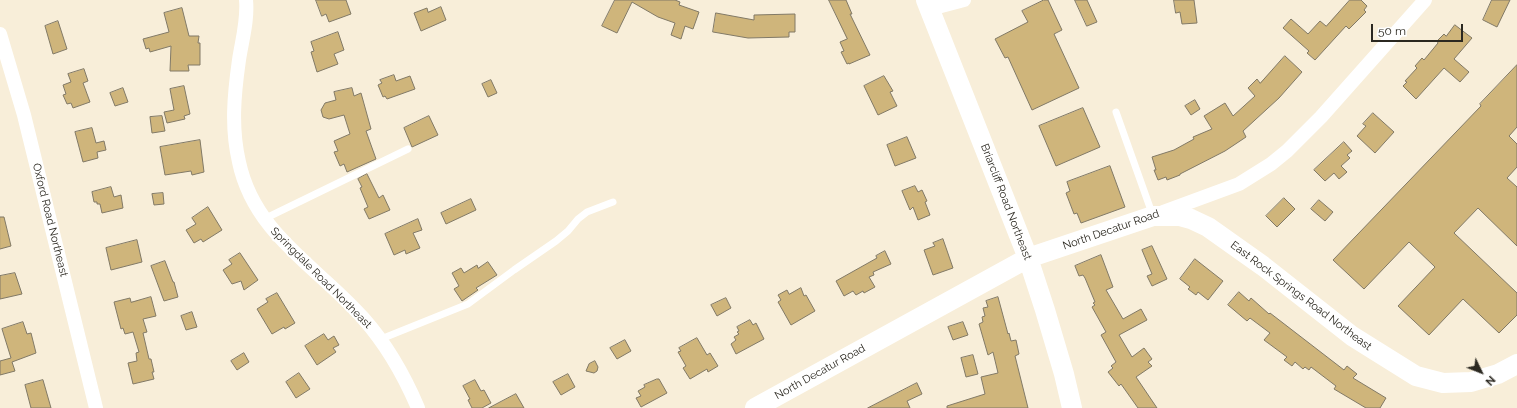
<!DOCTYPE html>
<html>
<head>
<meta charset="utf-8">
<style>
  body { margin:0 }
  #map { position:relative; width:1517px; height:408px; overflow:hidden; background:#f8eed9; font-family:Raleway,sans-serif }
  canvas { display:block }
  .north { position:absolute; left:1461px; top:352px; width:40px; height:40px; -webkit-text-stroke:3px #fff; paint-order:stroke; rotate:133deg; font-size:11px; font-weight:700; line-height:16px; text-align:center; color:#2b2820 }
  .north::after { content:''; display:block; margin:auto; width:14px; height:18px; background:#2b2820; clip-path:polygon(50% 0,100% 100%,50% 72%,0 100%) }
  .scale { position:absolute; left:1371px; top:24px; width:92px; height:18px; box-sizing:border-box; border:2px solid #2b2820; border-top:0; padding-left:5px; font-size:12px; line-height:14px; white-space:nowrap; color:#2b2820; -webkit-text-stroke:3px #fff; paint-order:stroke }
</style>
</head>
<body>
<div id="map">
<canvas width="1517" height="408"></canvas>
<div class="north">N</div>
<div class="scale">50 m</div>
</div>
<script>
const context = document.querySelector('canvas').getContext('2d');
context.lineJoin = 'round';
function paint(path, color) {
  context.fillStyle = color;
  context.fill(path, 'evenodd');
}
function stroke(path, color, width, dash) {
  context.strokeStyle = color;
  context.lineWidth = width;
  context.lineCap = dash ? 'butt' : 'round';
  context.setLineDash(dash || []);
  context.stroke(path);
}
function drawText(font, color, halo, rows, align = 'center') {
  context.font = font + ' Raleway,sans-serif';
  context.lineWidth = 4;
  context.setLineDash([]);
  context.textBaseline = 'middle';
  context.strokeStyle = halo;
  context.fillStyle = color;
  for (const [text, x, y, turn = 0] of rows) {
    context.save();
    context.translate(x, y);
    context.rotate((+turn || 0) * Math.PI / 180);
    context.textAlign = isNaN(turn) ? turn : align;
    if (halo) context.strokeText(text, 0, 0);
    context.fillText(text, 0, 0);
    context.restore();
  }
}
const building = new Path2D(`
  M316,0H346L351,14L329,22L326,14L322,16Z
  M615,0H675L680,2L679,5L699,12L693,29L685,26L681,39L671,35L675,23L658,17L632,2L617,33L602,26Z
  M829,0H846L852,14H850L870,55L849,64V63L847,64L841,52L844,51L840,42L847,39Z
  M1044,0H1048L1062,30L1054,34L1079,88L1032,110L1008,57L1005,58L995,39L1028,22L1022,11Z
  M1075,0H1087L1097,22L1087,26Z
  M1174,0H1194L1197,23L1182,24L1180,12L1176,13Z
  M1350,0H1361L1367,6L1364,10L1366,12L1349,29L1346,26L1315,60L1307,53L1309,51L1283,28L1291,19L1308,34L1320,21L1326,26Z
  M1492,0H1510L1497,27L1483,20Z
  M441,7L446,20L421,31L414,13L427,8L428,12Z
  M182,8L189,36H199L198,43H200V65H188L189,71H170L171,46L150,52L149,48L146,49L143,39L169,32L164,13Z
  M716,13L754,20V15L795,14V32H789V37L748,38L713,32Z
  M58,21L67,49L53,54L45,26Z
  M1455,25L1472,38L1454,59L1469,72L1460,82L1444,68L1416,99L1403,86L1407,82L1405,81L1417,68L1415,66L1422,58L1424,60L1438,43L1437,41L1444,34L1446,36Z
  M338,32L344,50L334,54L338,64L317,72L311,52L314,51L311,42Z
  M1285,56L1302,72L1279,98L1243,131L1246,137L1225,151L1180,174V175L1167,180L1166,177L1158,180L1154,170H1156L1152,157L1174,150L1194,139L1193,137L1212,129L1204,116L1225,103L1233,116L1255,96L1248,88L1257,79L1260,83Z
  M1517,65V127L1509,136L1517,144V167L1507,178L1517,187V246L1478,208L1454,233L1517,293V315L1499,333L1463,299L1429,335L1398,306L1435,267L1409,242L1364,289L1333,260L1481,106L1480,104Z
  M84,69L88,81L83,83L90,102L73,108L71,103L67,104L63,95L66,94L63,85L71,82L68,74Z
  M394,75L396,81L410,76L415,89L387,99L385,96L383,97L378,85L382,83L380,80Z
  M884,76L893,91L890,92L897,106L878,115L864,86Z
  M491,80L497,93L488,97L482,84Z
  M184,86L190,114L184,116L185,119L167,123L164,112L174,110L170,89Z
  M123,88L128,102L115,106L110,93Z
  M352,88L354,96L361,93L371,129L366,131L376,159L347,172L344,164L340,166L334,152L338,151L334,141L350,134L344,115L329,119L323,117L321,110L325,103L336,100L334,92Z
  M1195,100L1200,109L1191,115L1185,106Z
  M1083,108L1100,147L1056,166L1039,126Z
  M1373,113L1394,132L1375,153L1357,136L1366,126L1363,124Z
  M162,116L165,131L152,133L150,117Z
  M429,116L438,135L412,147L404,128Z
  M92,128L96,143L104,141L106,150L97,152L98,158L83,162L75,132Z
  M907,137L916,158L895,166L887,145Z
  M200,140L204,172L192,175L191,171L165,175L160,147Z
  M1344,142L1352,151L1347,155L1350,158L1341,166L1347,172L1339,179L1334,173L1325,181L1314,170Z
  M1110,166L1125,207L1081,223L1077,213L1074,214L1066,193L1070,191L1067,182Z
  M367,174L379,198L383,195L390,210L369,219L364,209L368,207L360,188L362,187L358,179Z
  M915,186L918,192L922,190L927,201L925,202L930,215L918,220L913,207L910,210L902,191Z
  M111,187L114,197L121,195L123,208L102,213L100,204H97V202H94L92,192Z
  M163,193L164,204L154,205L152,194Z
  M1284,198L1295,209L1277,227L1266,216Z
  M471,199L476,210L446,224L441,213Z
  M1319,200L1333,212L1325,221L1311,209Z
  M208,207L222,230L203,242L201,239L194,243L186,230L196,224L192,218Z
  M0,217H4L11,246L0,249Z
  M418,219L422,230L413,233L420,248L406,254L405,250L394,255L385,234Z
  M943,239L953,268L933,275L924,250L935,246L933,243Z
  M137,240L142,262L111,270L106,248Z
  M1152,246L1167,279L1152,286L1147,276L1152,274L1142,250Z
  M885,251L891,264L873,272L874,275L869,277L875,287L864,293L863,291L856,295L853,291L844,296L836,281L877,258L876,256Z
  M240,253L258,280L244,290L241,281L232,284L223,270L232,264L229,260Z
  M1101,255L1113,287L1106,290L1123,319L1141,309L1147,320L1119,335L1132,357L1144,348L1152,359L1148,362L1152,366L1136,377L1157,408H1138L1121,384L1119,386L1108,372L1113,368L1111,366L1116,362L1101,335L1106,332L1092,307L1095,305L1093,303L1095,302L1085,278L1083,275L1079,276L1075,266Z
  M1195,259L1223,281L1208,300L1198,292L1196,295L1188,289L1190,287L1180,279Z
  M165,261L173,282H174L178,297L164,301L151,266Z
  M488,262L497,275L476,288L478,290L462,301L454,289L459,286L452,273L461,268L464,273L477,265L478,268Z
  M15,273L22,294L0,299V276Z
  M801,288L804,296L806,295L815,311L791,325L778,302L781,300L778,295L787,290L789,294Z
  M1239,292L1249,301L1251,298L1269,314L1270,313L1344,370L1347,366L1357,374L1353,378L1386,398L1380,408H1366L1334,389L1336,386L1311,367L1309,370L1305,367L1303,369L1295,362L1292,366L1284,360L1287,357L1264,340L1270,333L1250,318L1247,321L1228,305Z
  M277,293L295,323L285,329L284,327L272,334L257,309L268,302L266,299Z
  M151,297L156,316L143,319L147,332L143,333L149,359H151L154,372H152L154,379L133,384L128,363L137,361L136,353L139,352L133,332L125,334L123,328L121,329L114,302L130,298L131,302Z
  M998,297L1008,334L1009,333L1011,341L1016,340L1019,354L1015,356L1028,408H947V406L985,394L981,377L998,373L993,352L988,355L979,324L983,322L982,317L985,316L983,308L988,307L986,301Z
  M726,298L731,308L717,316L711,305Z
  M192,312L197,327L186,330L181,316Z
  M750,320L753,325L756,323L764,339L736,354L731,344L736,340L734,337L739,334L737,332L739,331L737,327Z
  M23,322L27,334L31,333L36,353L12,362L15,371L0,375V361L11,358L2,329Z
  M963,322L968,335L953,340L948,327Z
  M324,334L328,340L334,336L339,345L333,348L336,352L317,365L305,346Z
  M697,338L707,355L710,353L718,366L708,372L707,369L690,379L683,368L686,366L678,352L681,351L679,348Z
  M625,340L631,351L617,359L610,348Z
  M244,353L249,362L237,370L231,361Z
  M973,355L978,374L966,377L961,358Z
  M595,361L598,367L597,371L594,373L586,371L589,364Z
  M299,373L310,389L296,398L286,382Z
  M568,374L575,387L561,395L553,382Z
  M657,379H659L667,393L641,407L636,398L641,396L638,391L645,387L644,385Z
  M43,380L51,408H31L25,385Z
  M475,380L481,391L484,390L491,403L482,408H472L468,400L470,399L463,386Z
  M917,383L922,394L907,401L910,408H868Z
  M516,394L524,408H489Z`);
paint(building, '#cfb57b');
stroke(building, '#817966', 1);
stroke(new Path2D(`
  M1116,112L1153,216
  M264,219L408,149
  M381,339L468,304L514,270L556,241L568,231L578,219L587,212L613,202`), '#fff', 7);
stroke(new Path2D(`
  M246,0C248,20 242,40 239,60C234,95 231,128 239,162C254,234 318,267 363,318C387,345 404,375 418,408
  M930,9L964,0
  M0,34L24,115L96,408
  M1163,212L1239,184L1271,164L1287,151L1321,117L1425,0`), '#fff', 14);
stroke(new Path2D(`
  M926,0L1028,258L1045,310L1064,374L1072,408
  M755,408L1028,258L1153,216H1180L1191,219L1208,227L1263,266L1352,336L1416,376L1443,383L1471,382L1498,374L1517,364`), '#fff', 20);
drawText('11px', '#2b2820', '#fff', [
  ["Briarcliff Road Northeast",1006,202,69],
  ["Oxford Road Northeast",50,220,76],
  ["North Decatur Road",1111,230,-19],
  ["Springdale Road Northeast",321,278,45],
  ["East Rock Springs Road Northeast",1301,296,37],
  ["North Decatur Road",820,372,-29]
]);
</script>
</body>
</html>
